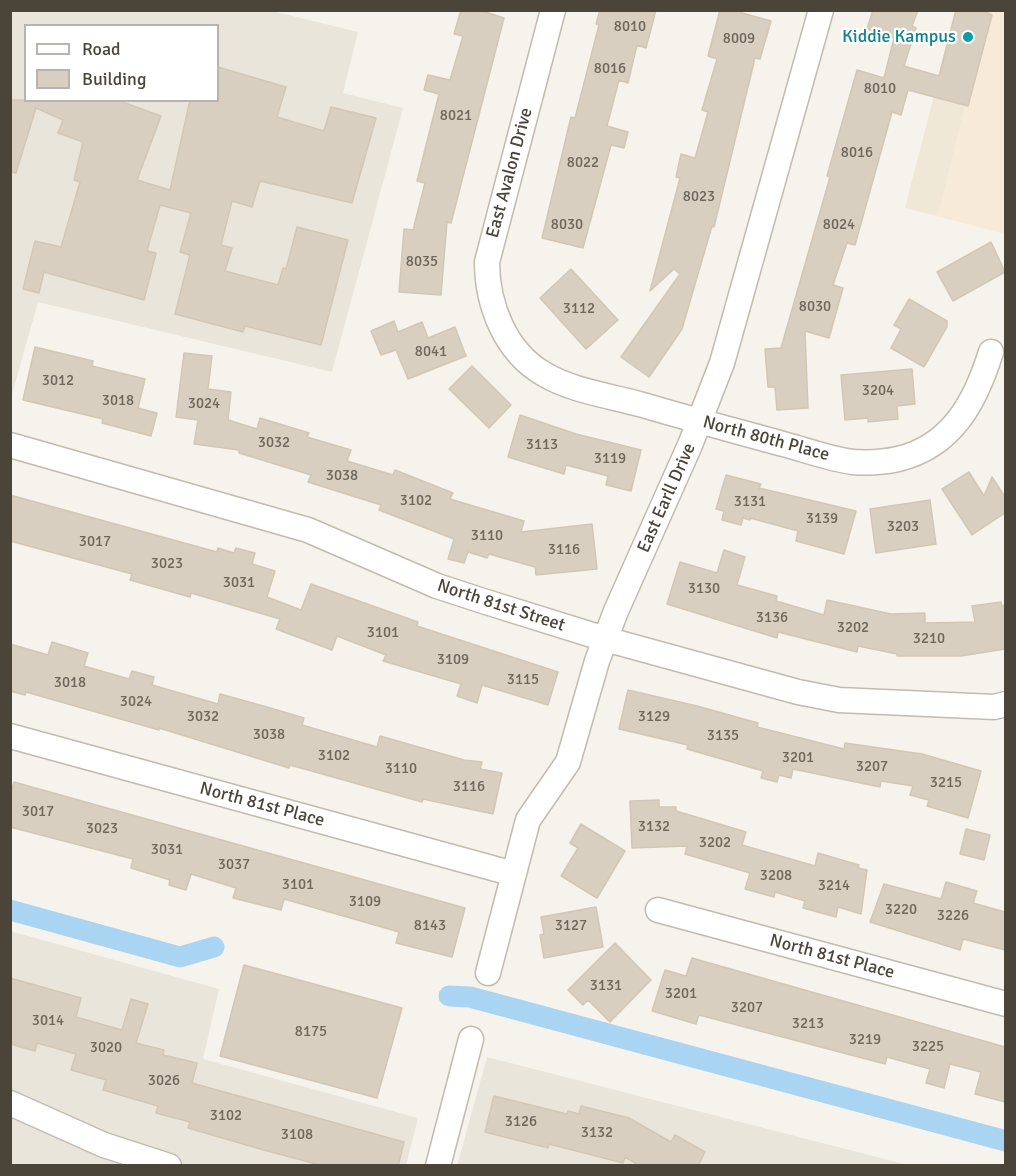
<!DOCTYPE html>
<html>
<head>
<meta charset="utf-8">
<style>
  body { margin:0 }
  #map { position:relative; width:1016px; height:1176px; overflow:hidden; background:#f6f3ec; font-family:Signika,sans-serif }
  canvas { display:block }
  .frame { position:absolute; inset:0; border:12px solid #4b4439; pointer-events:none }
  .legend { position:absolute; left:24px; top:24px; width:195px; height:78px; box-sizing:border-box; background:#fff; border:2px solid #b7b4b0; margin:0; padding:8px 10px; list-style:none; font-size:18px; color:#4b4439 }
  .legend li { display:flex; align-items:center; gap:12px; height:30px }
  .legend b { width:30px; border:2px solid #b7b4b0 }
</style>
</head>
<body>
<div id="map">
<canvas width="1016" height="1176"></canvas>
<div class="frame"></div>
<ul class="legend">
<li><b style="height:8px;background:#fff"></b>Road</li>
<li><b style="height:16px;background:#d8cfc1"></b>Building</li>
</ul>
</div>
<script>
const context = document.querySelector('canvas').getContext('2d');
context.lineJoin = 'round';
function paint(path, color) {
  context.fillStyle = color;
  context.fill(path, 'evenodd');
}
function stroke(path, color, width, dash) {
  context.strokeStyle = color;
  context.lineWidth = width;
  context.lineCap = dash ? 'butt' : 'round';
  context.setLineDash(dash || []);
  context.stroke(path);
}
function drawText(font, color, halo, rows, align = 'center') {
  context.font = font + ' Signika,sans-serif';
  context.lineWidth = 4.5;
  context.setLineDash([]);
  context.textBaseline = 'middle';
  context.strokeStyle = halo;
  context.fillStyle = color;
  for (const [text, x, y, turn = 0] of rows) {
    context.save();
    context.translate(x, y);
    context.rotate((+turn || 0) * Math.PI / 180);
    context.textAlign = isNaN(turn) ? turn : align;
    if (halo) context.strokeText(text, 0, 0);
    context.fillText(text, 0, 0);
    context.restore();
  }
}
paint(new Path2D(`
  M11,11H272L358,32L343,93L403,108L332,372L38,302L11,398ZM26,26H218V100H26Z
  M10,931L219,989L203,1059L418,1118L406,1165H11Z
  M487,1057L908,1165L457,1166Z`), '#eae5da');
paint(new Path2D(`
  M956,11H1005V234L905,208Z`), '#f7ead8');
paint(new Path2D(`
  M956,11H981L992,15L968,106L965,105L939,211L935,215L905,208Z`), '#efe8d6');
stroke(new Path2D(`
  M10,910L180,957L214,947
  M449,996L470,997L1006,1141`), '#a9d4f2', 21);
const building = new Path2D(`
  M461,10H479L504,18L451,223L447,222L441,295L399,292L404,229L413,230L425,183L417,181L439,94L424,90L428,75L450,80L463,36L454,34Z
  M600,10H656L646,48L637,45L628,83L619,80L607,126L628,132L624,148L611,145L583,248L542,238L571,117L575,118L599,25L596,24Z
  M720,10H742V13L771,21L760,59L755,58L714,227L712,226L682,329L649,377L621,357L680,274L674,269L650,291L680,178L676,177L681,154L695,158L708,112L702,110L717,59L708,56Z
  M873,10H918L912,26L916,28L904,66L939,76L956,10H981L992,15L968,106L908,90L901,115L892,112L855,245L847,243L833,285L843,288L829,338L805,331L808,408L777,410L775,387H768L765,349L781,348L830,177L827,176L857,70L884,78L894,38L867,29Z
  M218,67L286,87L277,117L324,131L331,107L376,118L352,203L260,181L252,207L232,201L221,245L232,248L225,271L278,285L283,268L286,269L297,227L348,240L321,345L245,326L243,332L175,314L190,255L180,252L191,213L160,205L147,251L156,253L144,300L44,272L39,293L23,289L35,241L61,247L80,182L74,180L83,142L58,133L63,120L36,108L16,173L10,172V100H117L161,116L137,180L170,190L190,100H218Z
  M991,242L1005,272L953,301L937,272Z
  M571,269L618,320L586,349L540,298Z
  M909,299L947,321V327L924,367L891,348L901,329L894,325Z
  M394,321L398,332L422,322L428,338L455,327L466,356L408,379L396,350L381,355L371,331Z
  M35,347L93,361L92,366L145,379L138,408L157,413L151,436L102,423L103,419L23,400Z
  M184,353L212,356L208,389L231,392L228,420L257,429L260,418L309,433L307,437L351,450L347,461L393,475L395,470L453,493L450,499L524,521L521,532L592,524L597,569L536,575L535,567L489,554L487,558L468,552L464,563L448,559L454,539L379,510L381,505L308,482L311,475L239,453V450L194,444L198,420L176,417Z
  M472,366L511,405L489,428L449,389Z
  M912,369L915,404L897,406L898,419L868,422V418L845,420L841,375Z
  M520,415L576,434L641,450L631,491L606,485L608,476L566,465L564,474L508,457Z
  M969,472L984,496L992,477L1005,497V513L972,535L942,489Z
  M726,475L761,484L759,488L856,511L844,554L796,541L798,531L750,518V520L743,518L741,525L722,520L724,511L716,509Z
  M10,495L217,552L218,548L234,553L236,548L255,553L252,564L275,571L267,597L301,610L311,584L418,622L417,626L558,672L548,705L482,685L477,703L457,696L461,684L383,661L386,655L337,636L332,650L276,629L280,619L191,593L190,597L130,580L132,574L10,541Z
  M930,500L936,544L876,553L870,509Z
  M724,550L745,557L737,585L777,596L776,601L824,615L827,600L891,614L925,613V623L975,622L972,606L1001,602L1002,606L1005,605V649L961,656H897V654L858,646L857,652L778,632L777,638L667,604L680,562L717,573Z
  M52,642L88,653L84,666L129,679L132,671L154,677L152,685L218,704L220,694L267,707L304,718L302,725L377,747L380,736L464,760L482,762L480,769L502,773L493,814L423,799L422,802L290,765L289,768L159,728V730L26,692L25,695L10,691V644L48,655Z
  M628,690L697,706L758,723L757,727L844,749L845,743L922,754L981,771L968,818L927,806L929,800L910,795L913,786L881,781L880,787L793,769L791,778L779,775L777,782L761,778L763,771L687,749L688,745L619,729Z
  M14,782L465,908L452,957L396,943L399,932L284,899L281,910L233,898L236,888L191,874L186,890L169,885L170,880L131,868L133,859L10,827V795Z
  M659,800V807H676V811L746,832L742,845L815,866L818,853L859,865L858,868L867,870L861,914L838,907L836,917L803,908L805,901L775,892L774,897L745,889L750,873L685,854L687,846L632,848L630,801Z
  M581,824L625,851L597,898L561,876L578,848L570,843Z
  M966,829L990,835L984,860L960,854Z
  M946,882L977,891L973,903L1005,912V950L963,939L960,950L870,922L884,884L941,899Z
  M596,907L603,947L544,958L540,935L544,934L541,917Z
  M615,943L651,980L610,1022L588,1000L583,1005L568,990Z
  M692,958L1005,1047V1102L975,1094L981,1072L950,1064L944,1088L926,1083L930,1069L887,1057L885,1064L699,1015L696,1024L652,1011L665,970L686,976Z
  M244,965L402,1008L377,1098L220,1056Z
  M10,978L81,998L76,1017L122,1030L131,999L148,1004L136,1043L164,1050L163,1055L197,1063L192,1083L404,1142L398,1166H324L267,1151L188,1128L190,1122L156,1113L158,1106L103,1090L106,1080L71,1070L76,1054L37,1043L35,1051L10,1044Z
  M494,1096L567,1114L568,1111L579,1114L581,1106L629,1118L671,1142L675,1135L705,1152L698,1166H640L625,1157L623,1163L549,1144L548,1148L485,1132Z`);
paint(building, '#d8cfc1');
stroke(building, '#d3c7b4', 1.5);
const minor = new Path2D(`
  M553,10L487,262C487,304 505,352 544,374C572,391 611,396 643,405C690,419 736,431 783,444C806,450 830,459 853,462C867,463 885,462 898,459C953,446 976,400 991,352
  M10,445L308,530L437,586L483,601L605,639L798,692L839,700L994,707L1006,704
  M10,736L514,874
  M658,910L1006,1004
  M488,973L528,820L568,762L597,661L616,611L690,445L722,363L821,10
  M10,1103L104,1145L169,1166
  M438,1166L471,1039`);
stroke(minor, '#c2bbae', 27);
stroke(minor, '#fff', 24);
for (const [x, y, r, color] of [
  [968,37,6,"#0f9aa8"]
]) {
  const dot = new Path2D();
  dot.arc(x, y, r, 0, 2 * Math.PI);
  context.fillStyle = color;
  context.fill(dot);
  stroke(dot, '#fff', 2);
}
drawText('15px', '#6e675b', null, [
  ["8010",630,27],
  ["8009",739,39],
  ["8016",610,69],
  ["8010",880,89],
  ["8021",456,116],
  ["8016",857,153],
  ["8022",583,163],
  ["8023",699,197],
  ["8030",567,225],
  ["8024",839,225],
  ["8035",422,262],
  ["8030",815,307],
  ["3112",579,309],
  ["8041",431,352],
  ["3012",58,381],
  ["3204",878,391],
  ["3018",118,401],
  ["3024",204,404],
  ["3032",274,443],
  ["3113",542,445],
  ["3119",610,459],
  ["3038",342,476],
  ["3102",416,501],
  ["3131",750,502],
  ["3139",822,519],
  ["3203",903,527],
  ["3110",487,536],
  ["3017",95,542],
  ["3116",564,550],
  ["3023",167,564],
  ["3031",239,583],
  ["3130",704,589],
  ["3136",772,618],
  ["3202",853,628],
  ["3101",383,633],
  ["3210",929,639],
  ["3109",453,660],
  ["3115",523,680],
  ["3018",70,683],
  ["3024",136,702],
  ["3032",203,717],
  ["3129",654,717],
  ["3038",269,735],
  ["3135",723,736],
  ["3102",334,756],
  ["3201",798,758],
  ["3207",872,767],
  ["3110",401,769],
  ["3215",946,783],
  ["3116",469,787],
  ["3017",38,812],
  ["3132",654,827],
  ["3023",102,829],
  ["3202",715,843],
  ["3031",167,850],
  ["3037",234,865],
  ["3208",776,876],
  ["3101",298,885],
  ["3214",834,886],
  ["3109",365,902],
  ["3220",901,910],
  ["3226",953,916],
  ["8143",430,926],
  ["3127",571,926],
  ["3131",606,986],
  ["3201",681,994],
  ["3207",747,1008],
  ["3014",48,1021],
  ["3213",808,1024],
  ["8175",311,1032],
  ["3219",865,1040],
  ["3225",928,1047],
  ["3020",106,1048],
  ["3026",164,1081],
  ["3102",226,1116],
  ["3126",521,1122],
  ["3132",597,1133],
  ["3108",297,1135]
]);
drawText('18px', '#0d838f', '#fff', [
  ["Kiddie Kampus",956,37]
], 'right');
drawText('18px', '#4b4439', '#fff', [
  ["East Avalon Drive",510,173,-75],
  ["North 80th Place",766,439,15],
  ["East Earll Drive",667,498,-66],
  ["North 81st Street",501,606,18],
  ["North 81st Place",262,805,15],
  ["North 81st Place",832,957,15]
]);
</script>
</body>
</html>
